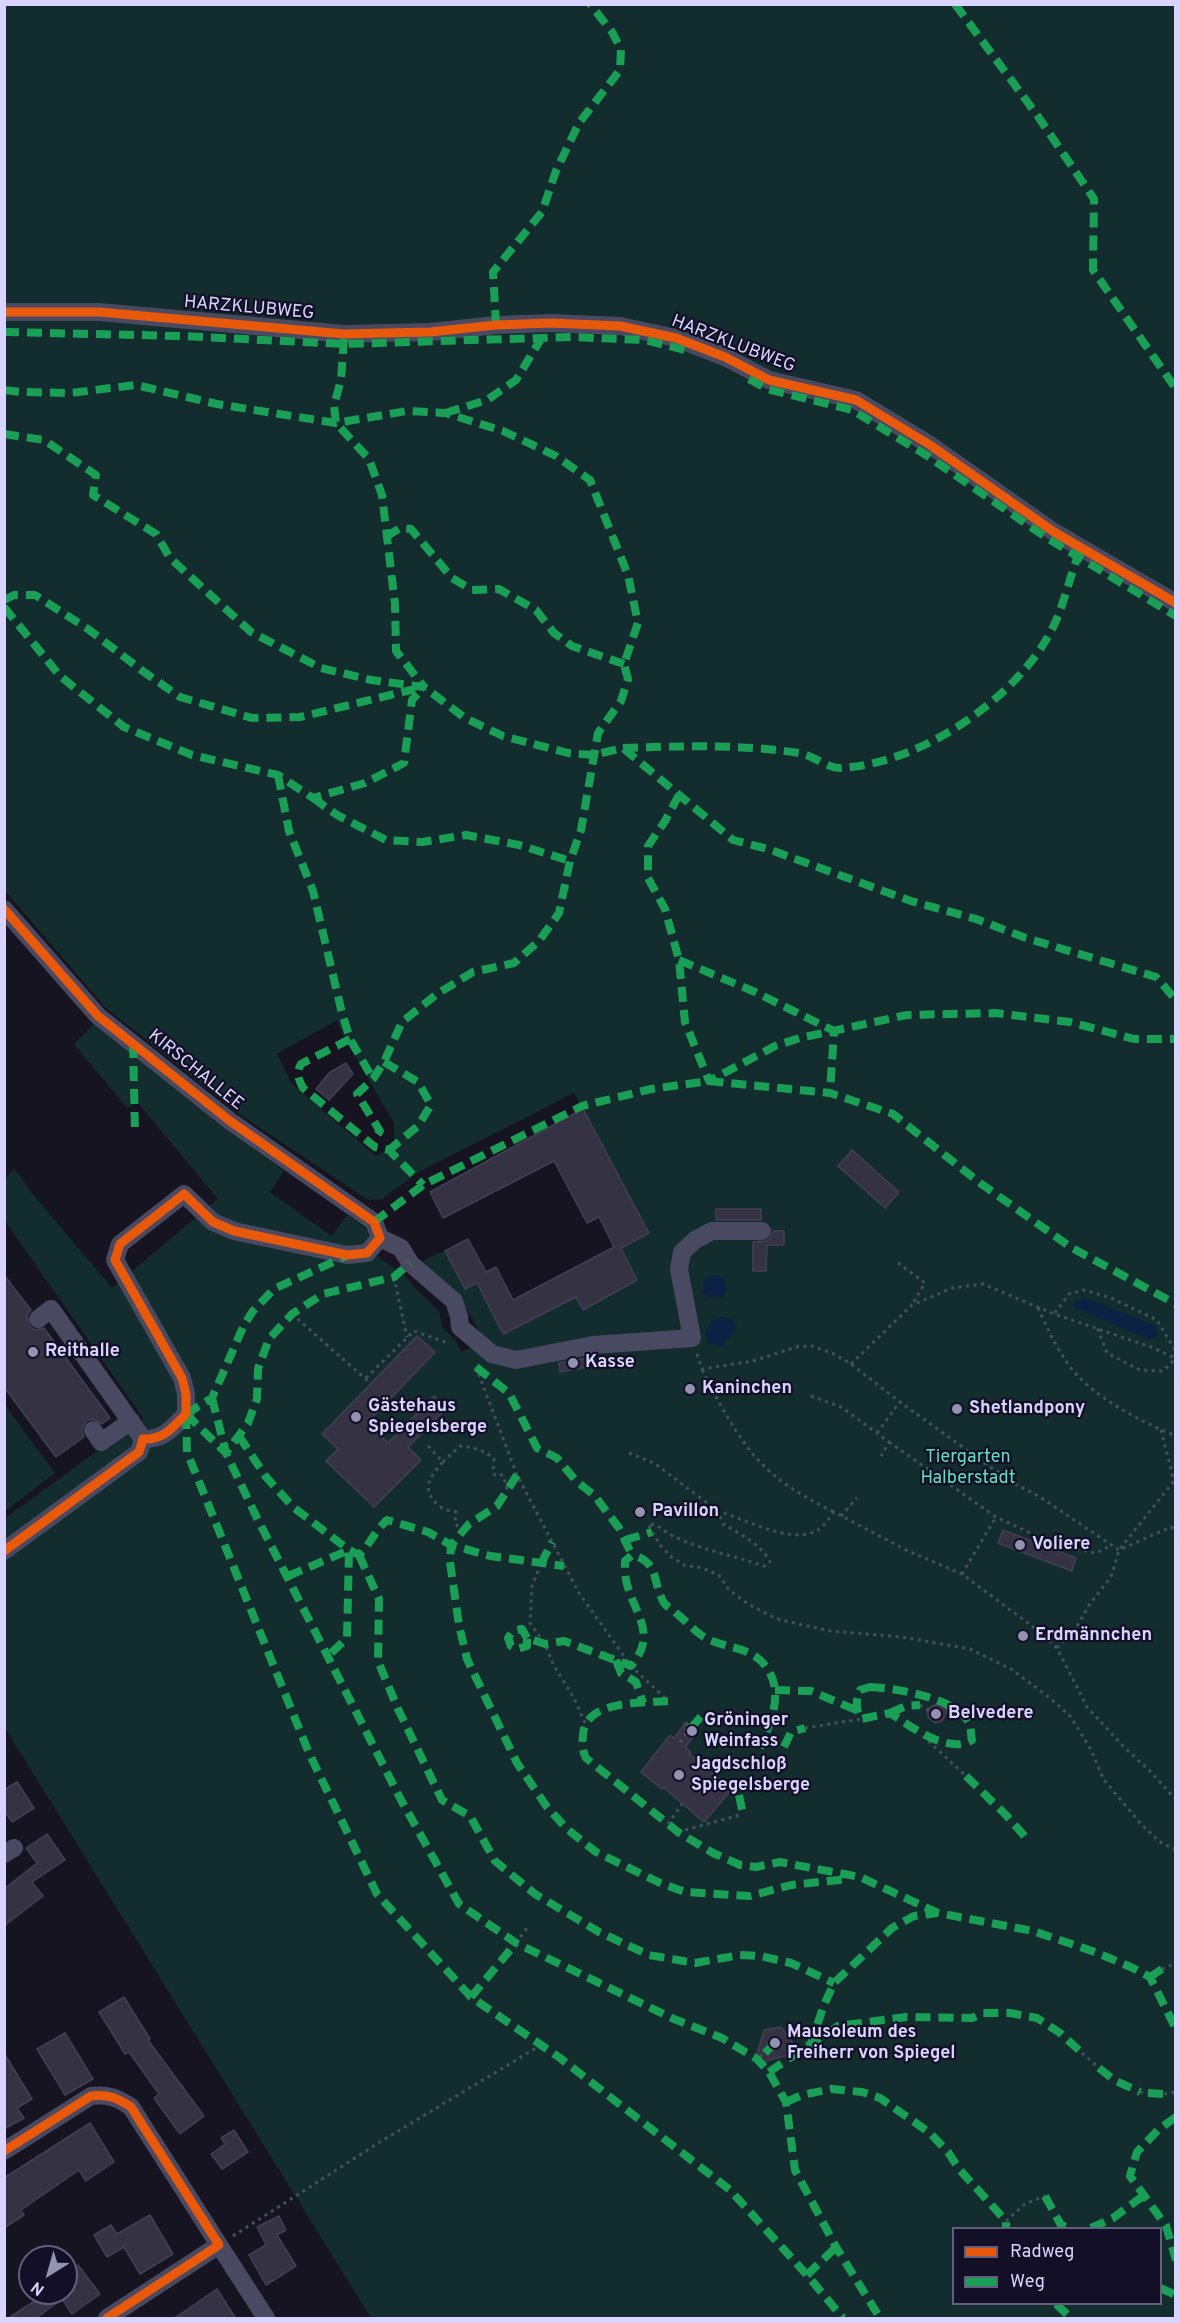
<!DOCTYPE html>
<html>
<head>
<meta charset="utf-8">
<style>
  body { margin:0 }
  #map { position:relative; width:1180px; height:2323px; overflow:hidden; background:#161421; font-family:Overpass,sans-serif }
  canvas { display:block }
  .frame { position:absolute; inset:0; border:6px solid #d9d4ff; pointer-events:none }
  .legend { position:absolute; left:952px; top:2227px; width:210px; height:78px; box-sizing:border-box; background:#130f26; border:2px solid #625e7d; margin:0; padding:8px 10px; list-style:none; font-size:18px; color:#d9d4ff }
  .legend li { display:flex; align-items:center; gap:12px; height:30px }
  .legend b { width:30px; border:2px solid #625e7d }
  .north { position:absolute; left:18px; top:2245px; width:60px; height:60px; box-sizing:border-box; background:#130f26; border:2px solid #625e7d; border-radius:50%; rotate:217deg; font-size:16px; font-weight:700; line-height:24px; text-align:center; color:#d9d4ff }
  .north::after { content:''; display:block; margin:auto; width:21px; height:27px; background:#9591b1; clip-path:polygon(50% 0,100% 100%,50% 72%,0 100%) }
</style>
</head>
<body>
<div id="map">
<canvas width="1180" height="2323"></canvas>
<div class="frame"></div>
<ul class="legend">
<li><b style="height:8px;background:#e8590c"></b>Radweg</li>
<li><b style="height:8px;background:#1a9f57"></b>Weg</li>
</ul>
<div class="north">N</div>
</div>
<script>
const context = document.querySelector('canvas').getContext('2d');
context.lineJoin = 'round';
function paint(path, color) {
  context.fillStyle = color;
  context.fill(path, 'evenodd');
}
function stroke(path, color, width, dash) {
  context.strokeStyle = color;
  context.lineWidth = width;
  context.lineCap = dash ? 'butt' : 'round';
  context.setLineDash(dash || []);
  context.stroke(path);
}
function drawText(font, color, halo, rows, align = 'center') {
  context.font = font + ' Overpass,sans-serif';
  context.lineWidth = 4.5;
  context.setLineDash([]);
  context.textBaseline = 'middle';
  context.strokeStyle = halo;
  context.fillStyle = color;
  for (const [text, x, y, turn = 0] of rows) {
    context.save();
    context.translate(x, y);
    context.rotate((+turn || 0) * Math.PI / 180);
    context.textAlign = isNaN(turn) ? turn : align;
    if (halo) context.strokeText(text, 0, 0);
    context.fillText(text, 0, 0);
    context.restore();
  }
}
paint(new Path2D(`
  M5,5H1175V2318H371L5,1728V1518L143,1418L5,1221V1178L15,1169L31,1192L112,1288L218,1199L138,1103L127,1108L74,1044L96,1022L224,1127L284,1171L270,1192L332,1236L347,1215L368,1230L369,1238L362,1245L405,1276L417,1290L439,1311L443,1328L457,1342L461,1352L488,1340L480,1333L462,1300L426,1267L424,1262L427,1258L445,1251L465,1289L477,1283L503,1334L631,1269L621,1248L650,1233L574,1093L420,1171L382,1199L368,1200L236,1112L105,1007L5,891ZM337,1020L341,1032L394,1123V1145L376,1156L292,1084L277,1054ZM954,2228H1160V2304H954Z
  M5,1405L55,1473L5,1511Z`), '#132c2d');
paint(new Path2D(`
  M719,1275C726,1282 728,1287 724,1296L712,1298L702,1293L704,1280L711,1276Z
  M1085,1298C1109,1308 1133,1315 1156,1327L1158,1337L1148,1339L1074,1308V1301Z
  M722,1317L730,1319L737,1327L721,1347L708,1343L705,1334L712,1320Z`), '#0d2144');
const building = new Path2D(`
  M346,1063L353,1074L329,1100L316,1089L329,1073Z
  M583,1109L649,1233L621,1248L637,1280L583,1310L576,1297L503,1334L477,1283L465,1289L445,1251L468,1239L486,1272L496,1267L513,1300L614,1247L599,1217L587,1223L554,1161L443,1218L430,1192Z
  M852,1150L899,1192L885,1208L838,1166Z
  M716,1209H761V1220H716Z
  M773,1231H784V1245H767L766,1271H753V1242L767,1241L771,1237Z
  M4,1275L31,1310L27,1315L29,1325L34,1330L44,1328L110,1418L102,1424L93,1419L86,1421L82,1430L84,1437L56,1457L4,1387Z
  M417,1336L435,1352L367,1423L388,1443L434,1396L446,1409L408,1447L421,1460L374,1507L326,1461L338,1449L322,1434Z
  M587,1358L588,1367L560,1372L559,1363Z
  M1003,1530L1076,1558L1072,1571L998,1543Z
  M937,1704L948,1710L942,1721L935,1723L928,1717L927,1709Z
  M686,1722L698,1731L685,1747L691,1752L689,1754L732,1789L704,1822L663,1787L662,1789L641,1772L670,1735L674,1738Z
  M17,1782L34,1808L12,1822L4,1810V1790Z
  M47,1834L65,1860L32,1882L43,1896L4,1926V1889L37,1863L26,1848Z
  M124,1997L150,2039L148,2040L204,2116L180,2134L154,2098L159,2094L129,2052L125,2054L99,2012Z
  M781,2027L799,2052L763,2062L757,2054L764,2030Z
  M65,2033L93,2079L65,2095L37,2049Z
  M4,2053L32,2099L17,2108L24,2118L4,2129Z
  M90,2123L114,2162L86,2181L79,2170L21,2210L24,2215L4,2228V2178Z
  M234,2130L248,2152L222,2169L211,2154L225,2144L221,2138Z
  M150,2215L173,2254L140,2274L124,2247L107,2257L94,2235L111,2225L117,2234Z
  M279,2216L286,2230L277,2235L296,2266L266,2285L249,2255L266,2245L257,2227Z
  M78,2265L100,2294L72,2314L62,2299L35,2319H7L47,2293H66V2274Z
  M217,2289L236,2319H173Z`);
paint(building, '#343243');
stroke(building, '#433f54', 1.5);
stroke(new Path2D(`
  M898,1263L925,1283L913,1303
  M394,1277L407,1337
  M1038,1308C1050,1334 1063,1363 1084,1382C1109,1405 1144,1423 1176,1436
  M1055,1313L1069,1294L1084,1290L1111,1298L1157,1320L1175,1350V1359L1163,1371L1140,1370L1107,1353L1097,1327
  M292,1314L370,1383
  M697,1354L702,1369L753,1361L796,1347L812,1346L834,1354L851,1364L900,1402L986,1464L1017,1485L1040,1497L1119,1550L1171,1527L1176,1531
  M851,1364L912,1305L952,1288L983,1284L1054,1314L1154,1348L1176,1359
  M476,1367L517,1475L579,1593L631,1666L668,1701
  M702,1370C716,1398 739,1441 761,1463C781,1484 808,1499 834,1512
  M366,1378L414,1331L448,1343
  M811,1396L841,1407L889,1442L881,1456
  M1161,1430L1174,1481
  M877,1433L899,1403
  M889,1442L996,1517L1045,1540L1079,1550L1096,1553L1112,1545
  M428,1446L443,1462C428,1478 420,1492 442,1508C447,1511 451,1510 456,1512L455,1524L464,1530
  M629,1453L654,1463L718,1511
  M443,1462L460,1446C474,1447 484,1450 494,1459L493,1473L495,1475L500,1474L504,1477L507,1490
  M986,1464L1000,1452
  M841,1516L857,1498
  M541,1564L532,1586L530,1623L545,1644L554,1666L574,1698L585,1723
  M962,1574L996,1517
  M1057,1648L1075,1630L1089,1605L1111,1577L1119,1550L1174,1481L1176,1484
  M920,1705L929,1711
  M688,1725L687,1724L684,1728L693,1735L696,1731L694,1730
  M805,1728L861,1719
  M923,1736L966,1776
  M680,1742L688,1731
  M1176,1800L1151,1772L1123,1746L1087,1707L1057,1648L1040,1632L962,1574L906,1550L834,1512C828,1519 823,1529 814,1532C787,1543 745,1519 718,1511L723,1524C740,1534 761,1544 770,1562L764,1566C734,1556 702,1550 673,1536C664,1532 659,1524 648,1524L660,1545L670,1556L684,1565L702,1568L719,1575L729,1590L748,1604L777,1619L830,1631L902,1637L970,1649L1011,1669L1050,1698L1071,1717L1091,1750L1104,1780L1142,1825L1160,1842L1176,1850
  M668,1824L682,1804
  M678,1832L743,1814
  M516,1943L527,1928
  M1162,1969L1176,1963
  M1082,2053L1099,2068
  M760,2057L765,2053
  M1140,2092L1148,2093
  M1164,2094L1175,2092
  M1006,2221L1025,2204L1045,2196
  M233,2236L380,2142L541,2045`), '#44505f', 3, [3, 4.5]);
stroke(new Path2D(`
  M4,312H99L344,334L430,332L496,325L551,323L620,326L676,338L725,357L769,380L856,400L930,445L1054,532L1176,603
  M4,909L98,1016L230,1121L374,1222L380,1238
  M380,1238L401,1248L410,1263L454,1301L459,1316L460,1327L492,1354L516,1360L593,1345L692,1338L679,1269L682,1252L695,1240L712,1231H762
  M38,1319L51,1309L143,1439
  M93,1430L101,1442L131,1421
  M143,1439C164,1440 172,1428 186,1414V1394L182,1378L115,1260L120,1244L184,1194L213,1222L234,1231L347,1255L367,1253L380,1238
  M4,1551L139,1452L143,1439
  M4,1854L14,1848
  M4,2151L91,2096C108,2094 118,2098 131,2107L219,2245L107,2318
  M219,2245L266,2318`), '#4a4962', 18);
stroke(new Path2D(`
  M955,4L1037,115L1094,199L1093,270L1176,389
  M496,325L493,272L542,212L556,171L579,123L620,70L621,49L612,32L590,4
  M4,332L181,336L344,344L572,337L645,340L689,351
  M344,339L341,380L334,405L336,423L369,459L382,495L395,604L396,651L424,687
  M749,379L767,389L852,410L926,455L1047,538L1176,616
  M4,390L21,392L70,393L136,385L217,404L336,423L407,411L445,413L503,431L556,456L590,480L628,575L638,623L624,664L628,679L621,701L598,733L581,830L570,861L559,913L539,941L514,963L473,972L437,994L402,1022L384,1062L373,1079L357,1094L380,1131L375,1138
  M445,413L487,400L516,380L544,334
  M4,434L44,440L96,475L93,495L156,534L170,558L251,632L321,668L371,680L424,687L465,718L503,736L568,753L593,755L623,748L733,840L768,849L911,901L976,919L1026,938L1156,977L1176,1000
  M386,537L400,528L411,529L452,578L472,590L499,589L536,610L554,633L572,646L624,664
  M4,600L14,595H35L88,629L144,672L180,697L252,718L300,717L415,689
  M4,607L60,676L124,727L192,755L278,775L313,798L365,783L404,763L412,700L424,687
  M623,748C681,746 741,744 799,753C813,755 828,769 842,768C918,763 1007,705 1046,640C1063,613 1068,580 1080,551
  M278,775L289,831L313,891L342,1013L350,1039L373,1079
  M679,795L665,821L648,846V878L665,909L679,960L685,1022L709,1081L775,1046L800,1038L907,1015L995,1013L1070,1022L1134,1039H1176
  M313,798L337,815L386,840L422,842L466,835L519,845L570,861
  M679,960L755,992L834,1031L830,1093
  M350,1039L301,1064C296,1073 298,1078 303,1088L375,1147L389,1150L423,1185
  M133,1043L135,1131
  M384,1062L418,1082L431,1105L418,1126L389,1150
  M374,1222L423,1185L582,1106L651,1089L709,1081L830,1093L893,1114L980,1183L1072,1248L1176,1304
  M476,1367L509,1393L537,1448L557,1458L576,1481L594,1495L619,1528L632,1555
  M212,1398L226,1453L256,1516L400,1798L459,1904L516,1943L674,2019L722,2038L757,2059L769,2072L786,2102L795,2170L836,2247L880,2318
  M186,1414L187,1452L309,1753L377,1894L471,1997L560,2058L730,2190L807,2275L843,2318
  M186,1414L226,1453L248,1423L257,1399L258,1369L269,1339L292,1314L323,1294L394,1277L410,1263
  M186,1414L212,1398L244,1325L253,1311L274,1289L346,1256
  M239,1436L266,1477L293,1507L349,1550L359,1555C371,1543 374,1532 387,1520L428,1532L451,1545L490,1556L564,1566
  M517,1475L497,1506L469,1524L451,1545L450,1562L459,1625L467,1659L517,1763L547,1807L567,1829L596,1852L658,1882L685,1892L750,1896L791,1885L848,1879
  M625,1540L652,1532
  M359,1555L379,1599L378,1661L398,1709L442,1800L470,1816L495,1861L535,1894L599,1932L649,1955L695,1963L740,1955L760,1956L791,1963L834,1983
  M541,1564L552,1542
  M288,1576L349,1550L347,1638L328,1656
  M527,1638L522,1629L513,1631L508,1638L511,1646L517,1649L527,1646V1638L545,1644L564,1641L631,1666C659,1633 633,1613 626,1580C625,1574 625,1567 625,1561L632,1555C659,1562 652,1580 663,1601C665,1606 672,1609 676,1613C685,1620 694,1631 704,1637C726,1650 756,1645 770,1673C783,1698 769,1725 760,1748
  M616,1660L621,1673L636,1682L643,1703
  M870,1687C895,1688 960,1698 970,1725C971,1729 971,1735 972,1740C948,1755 910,1726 890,1713L861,1719C855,1708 856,1701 860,1690Z
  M775,1690L811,1691L856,1710
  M668,1701C641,1703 585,1700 583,1735C582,1744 582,1750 586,1758L678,1832L713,1853L740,1865L756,1867L780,1862L860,1877L938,1913L1033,1931L1095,1952L1133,1968L1150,1977L1176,2029
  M890,1713L906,1706L920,1705
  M691,1728L704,1713
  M784,1747L791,1732L805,1728
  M966,1776L1006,1815L1027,1839
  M739,1795L743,1814
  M1150,1977L1162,1969
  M471,1997L516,1943
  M810,2046L824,2005L834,1983L892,1928L914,1916L938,1913
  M765,2053L771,2047
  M1099,2068L1114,2080L1140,2092
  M769,2072L838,2026L906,2017L972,2018L983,2013H1010L1037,2018L1060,2033L1082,2053
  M1175,2092H1176
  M1148,2093L1164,2094
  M786,2102L802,2095L831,2089L862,2092L880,2098L930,2133L948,2152L959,2169L1006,2221V2228
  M1176,2117L1159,2129L1137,2152L1130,2176L1166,2226L1176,2260
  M1045,2196L1061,2225L1069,2228
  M1091,2228L1113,2218L1143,2196
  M807,2275L836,2247
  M1160,2288L1176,2295
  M1056,2304L1071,2318`), '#1a9f57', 8, [15, 8]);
stroke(new Path2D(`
  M4,312H99L344,334L430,332L496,325L551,323L620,326L676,338L725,357L769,380L856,400L930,445L1054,532L1176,603
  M4,909L98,1016L230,1121L374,1222L380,1238L367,1253L347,1255L234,1231L213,1222L184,1194L120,1244L115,1260L182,1378L186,1394V1414C172,1428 164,1440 143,1439L139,1452L4,1551
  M4,2151L91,2096C108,2094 118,2098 131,2107L219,2245L107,2318`), '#e8590c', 9);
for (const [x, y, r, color] of [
  [33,1352,6,"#9591b1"],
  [573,1363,6,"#9591b1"],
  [690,1389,6,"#9591b1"],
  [957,1409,6,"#9591b1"],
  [356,1417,6,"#9591b1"],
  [640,1512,6,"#9591b1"],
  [1020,1545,6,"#9591b1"],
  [1023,1636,6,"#9591b1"],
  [936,1714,6,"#9591b1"],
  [692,1731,6,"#9591b1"],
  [679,1775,6,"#9591b1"],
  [775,2043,6,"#9591b1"]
]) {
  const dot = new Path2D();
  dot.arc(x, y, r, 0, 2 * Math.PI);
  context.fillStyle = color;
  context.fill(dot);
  stroke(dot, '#130f26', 2);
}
drawText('18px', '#d9d4ff', '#130f26', [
  ["HARZKLUBWEG",249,309,5],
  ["HARZKLUBWEG",733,345,21],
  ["KIRSCHALLEE",195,1071,39]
]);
drawText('bold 18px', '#d9d4ff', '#130f26', [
  ["Reithalle",45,1352],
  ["Kasse",585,1363],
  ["Kaninchen",702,1389],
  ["Gästehaus",368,1407],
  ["Spiegelsberge",368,1428],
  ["Shetlandpony",969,1409],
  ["Pavillon",652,1512],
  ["Voliere",1032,1545],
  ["Erdmännchen",1035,1636],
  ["Belvedere",948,1714],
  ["Gröninger",704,1721],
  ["Weinfass",704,1742],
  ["Jagdschloß",691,1765],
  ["Spiegelsberge",691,1786],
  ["Mausoleum des",787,2033],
  ["Freiherr von Spiegel",787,2054]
], 'left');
drawText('18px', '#5fe0c0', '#130f26', [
  ["Tiergarten",968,1458],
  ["Halberstadt",968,1479]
]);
</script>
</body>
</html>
